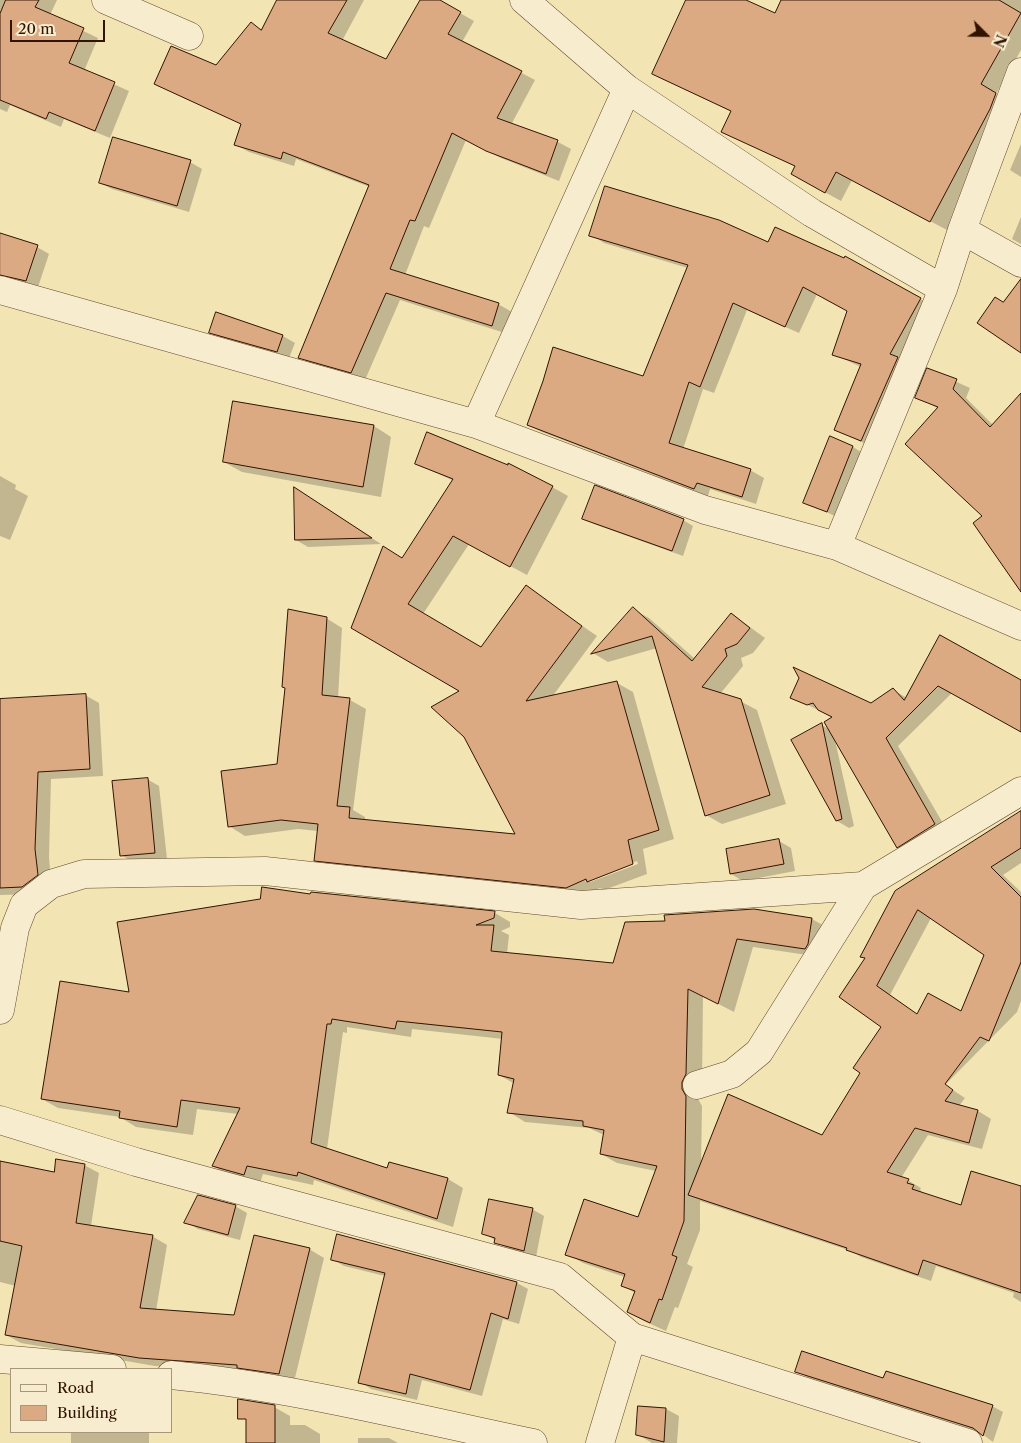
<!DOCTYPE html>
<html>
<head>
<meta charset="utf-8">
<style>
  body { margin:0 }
  #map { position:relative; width:1021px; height:1443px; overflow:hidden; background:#f3e4b4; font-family:"Libre Caslon Text",serif }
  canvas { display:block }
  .legend { position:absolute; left:10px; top:1368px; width:162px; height:65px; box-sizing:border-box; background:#f7edce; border:1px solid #a8967c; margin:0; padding:6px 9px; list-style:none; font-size:15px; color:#311300 }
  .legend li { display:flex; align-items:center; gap:10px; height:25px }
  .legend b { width:25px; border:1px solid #a8967c }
  .north { position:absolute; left:961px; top:10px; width:50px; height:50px; -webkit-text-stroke:4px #f7edce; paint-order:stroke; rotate:113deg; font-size:14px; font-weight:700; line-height:20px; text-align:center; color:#311300 }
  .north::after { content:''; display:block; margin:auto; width:18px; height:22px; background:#311300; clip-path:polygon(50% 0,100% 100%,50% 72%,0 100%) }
  .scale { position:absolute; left:10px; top:20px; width:95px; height:22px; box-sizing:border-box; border:2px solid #311300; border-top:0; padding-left:6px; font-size:15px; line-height:18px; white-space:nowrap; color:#311300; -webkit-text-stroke:4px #f7edce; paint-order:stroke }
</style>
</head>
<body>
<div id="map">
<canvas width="1021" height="1443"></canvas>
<ul class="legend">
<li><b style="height:6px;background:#f7edce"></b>Road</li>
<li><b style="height:14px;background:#dbaa83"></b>Building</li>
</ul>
<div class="north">N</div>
<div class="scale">20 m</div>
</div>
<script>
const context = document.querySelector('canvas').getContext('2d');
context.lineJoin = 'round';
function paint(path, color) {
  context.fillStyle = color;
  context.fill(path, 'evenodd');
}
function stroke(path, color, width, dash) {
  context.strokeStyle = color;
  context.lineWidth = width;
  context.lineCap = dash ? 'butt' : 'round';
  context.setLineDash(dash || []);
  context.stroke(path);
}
paint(new Path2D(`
  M0,0H57L50,15L98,38L84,71L129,91L110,138L64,119L61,127L10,105L7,112L0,109Z
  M279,0H364L342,41L386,60L422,0H437L474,21L462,42L535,80L511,125L558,142L571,149L559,181L501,158L466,140L429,228L424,226L405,275L498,304L512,312L505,333L400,300L365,380L313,365L300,357L370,187L296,159L294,166L249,152L236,145L242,124L155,84L216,67L251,23L262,30Z
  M687,0H743L776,15L782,0H1021V50L996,94L1012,103L1006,118L947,230L852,180L841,201L808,183L796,167L723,132L732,112L653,74Z
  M1021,144V177L1010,170Z
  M190,162L202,169L189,212L112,189L100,183Z
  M1021,217V244L1012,239Z
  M0,234L37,247L49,254L38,287L0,279Z
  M591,235L768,244L920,299L934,307L874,448L836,430L861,367L833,354L848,311L817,294L799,333L747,310L714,393L703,389L683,449L750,470L764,478L756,504L710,489L708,496L542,432L528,425L644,378L688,268L604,243Z
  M211,332L283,336L295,343L289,358L223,339Z
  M928,369L970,388L966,398L993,425L1021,395V590L984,516L939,409L917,397Z
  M374,426L391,437L381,497L242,472L224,462Z
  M853,447L864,454L839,518L805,502Z
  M417,464L552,487L568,496L527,575L469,544L423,614L481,648L526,587L597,636L552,697L617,683L633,692L674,839L643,849L647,874L604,890L600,888L583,896L331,869L315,860L318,831L298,829L245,836L229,826L278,765L326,618L342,628L338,698L350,700L366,709L353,810L365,817V821L517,836L462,691L353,627L403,559L454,481ZM637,861L638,864L590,882H584Z
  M0,476L16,485L15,489L28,496L10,540L0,536Z
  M306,495L381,544L308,547L296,540Z
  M584,518L683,520L693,526L683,556L594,524Z
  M633,609L649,618L695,659L732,614L765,638L753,653L741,658L743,666L720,694L740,701L757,710L786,804L722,824L706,815L657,648L608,662L593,653Z
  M941,637L1021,682V731L952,693L898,746L948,832L911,854L897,847L835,740L854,826L849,828L837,821L822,725L830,730L834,718L792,697L871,705L893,690L907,698Z
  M85,695L99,703L103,776L51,779L49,857L51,883L36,894L0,895V702Z
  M147,779L159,786L167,859L133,862L121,855Z
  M1021,815V863L1003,875L1021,892V1001L1017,1012L945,1085L965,1098L959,1106L978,1111L991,1119L982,1149L928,1135L901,1178L909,1181H906V1189L909,1181L921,1188L920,1190L926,1195L961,1207L1021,1188V1302L1013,1297L1014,1293L936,1266L931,1281L861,1257L851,1251L700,1201V1230L687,1264L693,1267L678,1308L675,1307L666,1331L644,1321L628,1312L635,1293L622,1285L625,1277L583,1263L567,1254L639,1218L656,1171L617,1163L601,1154L604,1135L589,1128L525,1122L509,1112L515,1084L499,1075L503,1039L412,1029L411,1037L347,1027V1033L343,1032L327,1149L388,1170L448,1179L463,1188L453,1227L314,1180L313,1185L263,1174L260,1183L229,1175L213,1166L238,1114L197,1109L193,1135L136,1127L120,1117L58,1108L42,1099L130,993L311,896L495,913L510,922V927L501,931L509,935L507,954L614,965L812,919L828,928L821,957L753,947L734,1012L703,996L702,1083L697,1091L698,1099L702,1106L701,1166L822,1137L861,1073L883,1027L866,959L862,957ZM931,918L985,955L961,1013L918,1015L890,995Z
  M779,841L791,848L795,871L743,881L731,874Z
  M0,1164L55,1173L84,1165L99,1173L91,1226L152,1236L167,1245L156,1311L235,1317L309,1249L324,1258L294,1382L249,1373L155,1366L21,1343L6,1335L16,1286L0,1282Z
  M235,1206L247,1213L240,1240L198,1229L186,1222Z
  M532,1209L544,1216L536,1257L508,1249L484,1233Z
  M332,1259L517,1283L528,1289L519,1324L503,1319L482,1396L422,1380L417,1400L371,1389L360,1382L385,1276L344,1266Z
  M796,1371L884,1380L992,1406L1003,1412L993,1442L978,1431L807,1377Z
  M274,1407L290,1416V1425H305L320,1434V1443H247Z
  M639,1408L666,1409L679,1416L677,1443H652L637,1434Z
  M71,1432H149V1443H71Z
  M358,1438H389L398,1443H358Z`), '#0003');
const building = new Path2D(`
  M6,0H39L35,7L84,28L69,63L115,82L95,131L49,112L46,119L0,100V14Z
  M277,0H347L328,33L386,59L420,0H440L461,12L448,34L522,71L497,118L558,140L546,174L486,151L452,133L415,221L410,220L390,269L499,303L492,326L386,293L351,373L298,358L369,185L283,152L281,159L234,145L241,124L154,84L171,46L216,65L251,22L261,30Z
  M686,0H746L775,13L781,0H999L1021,13L981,84L996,93L990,109L930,222L836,172L825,193L791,174L795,166L721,132L731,111L652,74Z
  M113,137L191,160L177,206L99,183Z
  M605,186L719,220L768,242L775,227L844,258L845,256L921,298L890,354L898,357L861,441L834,430L861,364L832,355L847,311L803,287L785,327L733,303L700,387L689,382L669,443L751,469L742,497L697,483L694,489L527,425L543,381L553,347L643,376L688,265L589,236Z
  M0,233L38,245L26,281L0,275Z
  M1021,279V353L977,323L995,297L1003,302Z
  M216,312L283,335L277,352L209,333Z
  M927,368L957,379L953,389L990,427L1021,393V592L973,523L982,516L905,444L938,407L915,398Z
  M233,401L374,425L363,487L223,462Z
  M427,432L508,465V463L553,486L510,567L453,536L408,604L481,647L526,585L582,626L526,701L617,681L659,830L628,840L633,864L587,882L586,879L566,888L314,861L318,824L281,820L228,827L221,771L277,764L285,688L282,687L288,609L327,617L322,695L350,698L337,806L350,807L349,818L515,834L464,737L431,707L459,691L351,628L383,546L402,558L453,479L415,464Z
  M830,436L853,446L827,512L803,503Z
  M595,485L684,519L672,551L582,519Z
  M294,487L372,538L295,540Z
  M633,607L692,661L731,613L750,628L737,644L725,649L727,656L702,687L741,699L770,795L705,816L652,636L591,654Z
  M940,635L1021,680V732L938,686L886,738L935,824L897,848L824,722L832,717L818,710L813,703L807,705L790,698L799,678L793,667L871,703L893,688L904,700Z
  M86,694L90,769L38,772L35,849L38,875L22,887L0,888V699Z
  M822,723L842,819L836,821L791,740Z
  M148,778L155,853L120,856L112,781Z
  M1021,811V848L991,867L1021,897V962L989,1041L980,1037L945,1084L953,1090L945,1101L978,1110L969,1143L915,1128L887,1172L909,1179L907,1183L914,1185L912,1189L961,1205L971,1171L1021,1186V1293L923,1260L918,1275L846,1250L847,1248L688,1195L728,1094L822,1135L860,1073L853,1068L881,1027L839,997L865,958L860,957L895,891ZM918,910L984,955L961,1011L928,993L917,1014L877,986Z
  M779,839L784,864L730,874L726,849Z
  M262,887L310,894L311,892L495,911L494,918L476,925H494L491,951L613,963L625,922L665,921L664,915L754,909L812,918L808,944L805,949L737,939L718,1004L688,989L686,1074L682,1082V1089L686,1096L684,1221L672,1255L677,1257L662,1300L659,1299L650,1323L627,1312L635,1291L621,1286L625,1274L565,1255L584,1199L638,1217L657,1166L600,1154L604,1130L583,1126V1121L507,1113L514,1079L498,1075L502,1032L397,1021L395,1029L332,1019L331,1024H327L311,1143L387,1168L389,1162L448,1178L437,1219L298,1172L297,1176L247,1166L244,1175L212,1166L240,1108L181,1100L177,1127L119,1118L120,1111L41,1099L60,981L129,992L117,922L260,899Z
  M56,1159L85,1164L76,1223L153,1235L140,1308L234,1315L254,1235L310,1248L279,1374L237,1368V1365L139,1358L5,1335L22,1246L0,1241V1161L54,1172Z
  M198,1195L236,1205L228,1235L184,1223Z
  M489,1199L533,1208L524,1251L494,1243L495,1238L482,1234Z
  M337,1234L517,1282L508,1319L491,1313L470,1390L410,1374L406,1394L358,1383L385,1273L331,1260Z
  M802,1351L883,1378L886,1371L993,1405L983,1436L973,1428L795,1372Z
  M238,1399L275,1405V1443H246V1419H238Z
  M638,1406L666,1408L664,1442L636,1435Z`);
paint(building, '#dbaa83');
stroke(building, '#311300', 1);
const minor = new Path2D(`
  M106,0L189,36
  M524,0L627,89L812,213L943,289
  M962,230L1021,263
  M0,290L476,424L705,510L837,546L1021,626
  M476,424L627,89
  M837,546L943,289L962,230L1021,72
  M0,1010L15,928L24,905L51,884L84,874L265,871L581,905L863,886L1021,791
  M697,1085L732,1074L759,1052L863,886
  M0,1120L136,1162L560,1277L632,1337L968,1443
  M0,1359L112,1369
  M171,1375C293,1387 413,1418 533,1443
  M600,1443L632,1337`);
stroke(minor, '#62472d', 29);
stroke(minor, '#f7edce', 28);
</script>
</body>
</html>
